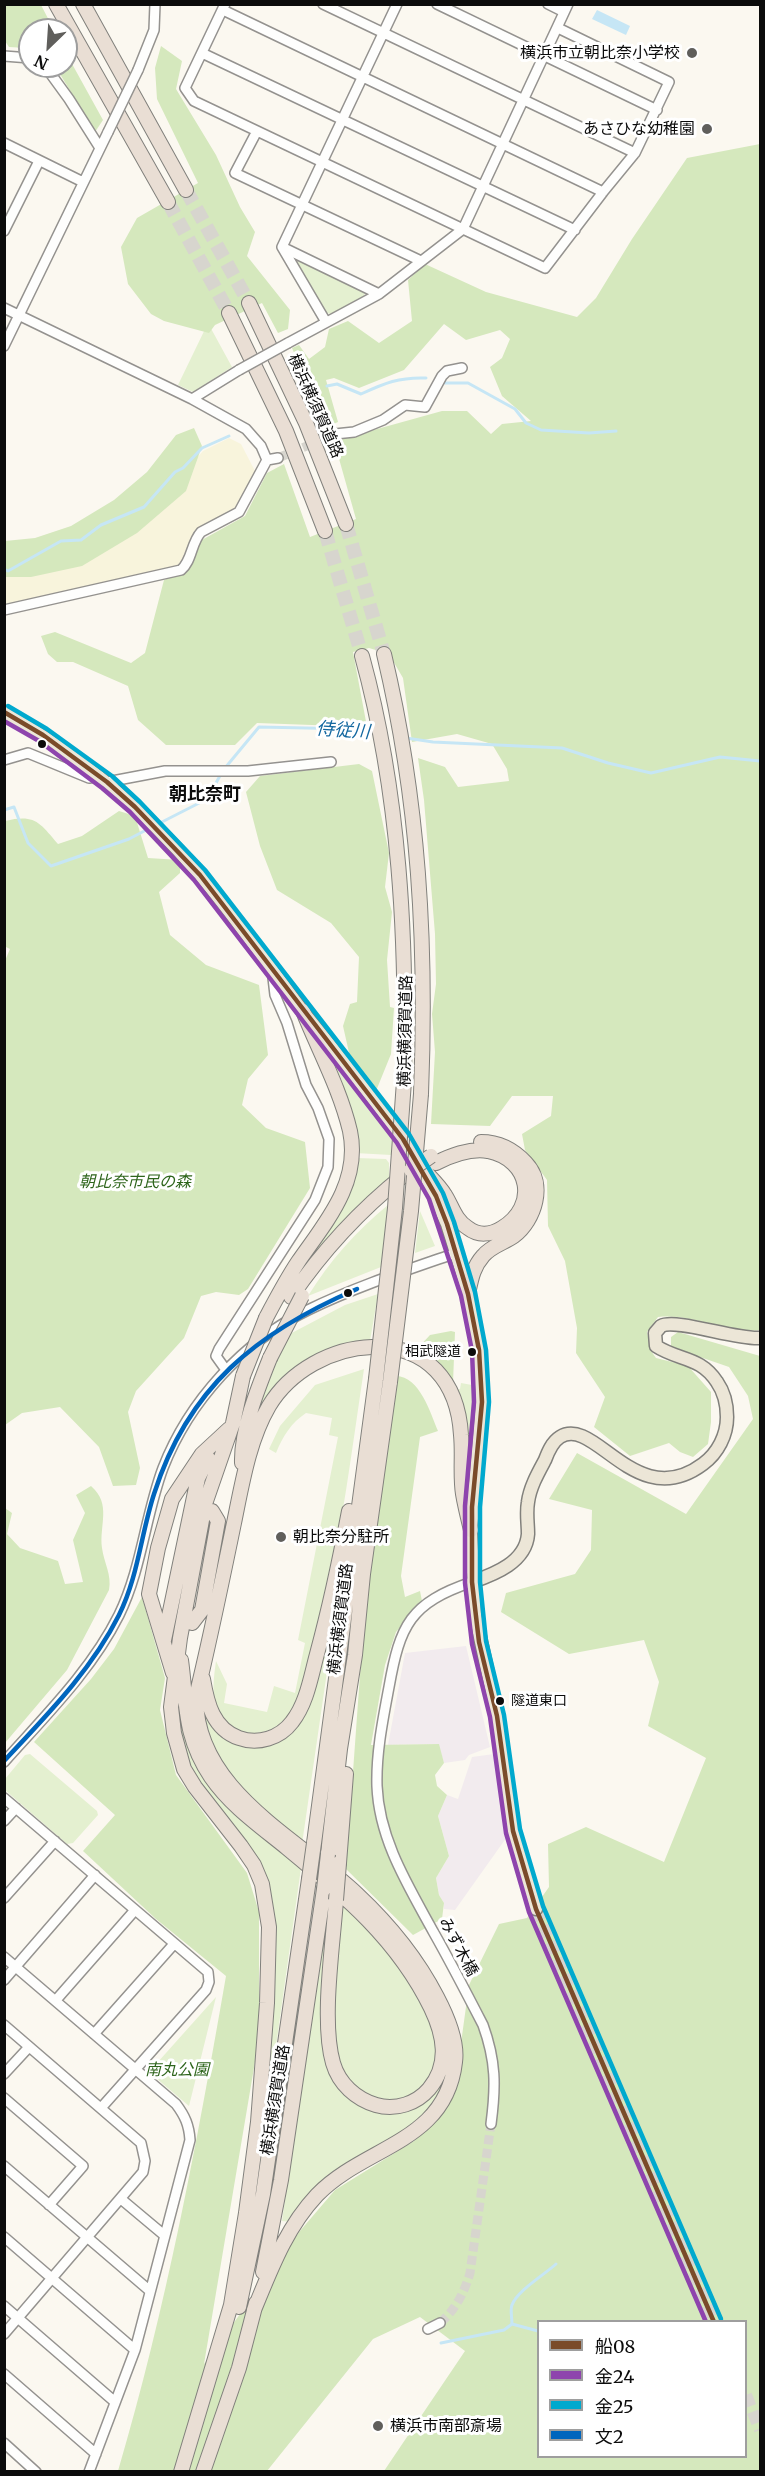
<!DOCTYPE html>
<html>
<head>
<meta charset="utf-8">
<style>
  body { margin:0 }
  #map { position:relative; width:765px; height:2476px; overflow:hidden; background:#fbf8f0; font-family:Merriweather,"Noto Sans JP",serif }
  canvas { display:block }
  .frame { position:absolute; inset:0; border:6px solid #0c0c0c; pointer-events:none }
  .legend { position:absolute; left:537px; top:2320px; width:210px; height:138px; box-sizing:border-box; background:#fff; border:2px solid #9e9e9e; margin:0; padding:8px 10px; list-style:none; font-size:18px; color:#0c0c0c }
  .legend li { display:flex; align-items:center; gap:12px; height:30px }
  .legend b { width:30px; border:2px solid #9e9e9e }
  .north { position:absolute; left:18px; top:18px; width:60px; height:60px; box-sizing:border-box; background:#fff; border:2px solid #9e9e9e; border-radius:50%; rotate:205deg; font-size:16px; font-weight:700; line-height:24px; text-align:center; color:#0c0c0c }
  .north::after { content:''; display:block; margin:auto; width:21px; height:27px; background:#605f5c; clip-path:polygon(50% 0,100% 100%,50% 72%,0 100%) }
</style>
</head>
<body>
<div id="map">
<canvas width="765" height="2476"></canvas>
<div class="frame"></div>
<ul class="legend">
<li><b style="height:8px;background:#7a4b2a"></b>船08</li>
<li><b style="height:8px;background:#8e44ad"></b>金24</li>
<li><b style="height:8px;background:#00a9ce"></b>金25</li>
<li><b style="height:8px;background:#0065bd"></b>文2</li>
</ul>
<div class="north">N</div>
</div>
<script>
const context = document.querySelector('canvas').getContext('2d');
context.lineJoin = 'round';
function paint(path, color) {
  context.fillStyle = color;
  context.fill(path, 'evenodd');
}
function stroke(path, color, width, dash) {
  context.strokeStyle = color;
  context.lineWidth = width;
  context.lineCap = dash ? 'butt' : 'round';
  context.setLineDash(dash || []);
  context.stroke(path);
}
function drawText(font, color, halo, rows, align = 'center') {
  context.font = font + ' Merriweather,"Noto Sans JP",serif';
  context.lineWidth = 6;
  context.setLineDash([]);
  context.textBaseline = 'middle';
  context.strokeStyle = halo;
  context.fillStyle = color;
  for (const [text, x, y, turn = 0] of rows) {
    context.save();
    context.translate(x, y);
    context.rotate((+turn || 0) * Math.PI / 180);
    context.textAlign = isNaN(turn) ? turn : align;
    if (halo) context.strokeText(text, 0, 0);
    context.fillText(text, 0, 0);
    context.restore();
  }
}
paint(new Path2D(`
  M466,1646L490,1747L469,1755L465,1760L444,1763L438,1744L388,1745L405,1653Z
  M494,1754L499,1763L509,1834L455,1910L444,1909V1903L439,1895L436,1878L449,1856L438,1816L447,1795L458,1799L472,1757Z`), '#f2ebee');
paint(new Path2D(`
  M229,438L241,444L255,471L239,505L231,513L194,531L180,563L172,569L5,607L4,572L187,469L203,451Z`), '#f8f4dc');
paint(new Path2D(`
  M298,261L365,292L364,297L331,314L327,313L296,263Z
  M208,323L232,367L193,392L178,385Z
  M320,1042L392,1138L391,1155L355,1153Z
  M356,1158L386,1159L389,1163V1181L304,1270L275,1316L271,1317Z
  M388,1205L381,1267L308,1296C329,1262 356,1231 388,1205Z
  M420,1211L435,1246L415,1253Z
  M378,1294L370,1341L303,1364L249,1440L263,1391L286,1336L345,1305Z
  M364,1369C352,1449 342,1529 324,1608C317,1638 309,1676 297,1705C283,1735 239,1745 220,1715C210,1699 214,1677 216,1661L227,1684L224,1703L267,1712L274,1686L295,1693L305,1643L298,1640L338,1437L329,1435L332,1418L306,1413C291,1423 283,1436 276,1453L269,1449L280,1426L315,1385Z
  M461,1383L472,1385L476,1412L468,1456L455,1390L460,1389Z
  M325,1643L330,1644V1651L302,1844C256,1804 210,1772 201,1709C207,1717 213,1730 221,1736C239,1750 261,1746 280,1741Z
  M180,1684L181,1714L301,1868L266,2117L263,2116C268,2060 276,2004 275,1948C275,1929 275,1908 270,1889C264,1870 251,1850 239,1834C198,1780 171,1756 180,1684Z
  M30,1754L97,1811L98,1815L73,1843L67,1844L5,1790V1779L25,1755Z
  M342,1902C369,1926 433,2002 437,2037C439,2048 436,2062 435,2074L408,2102C399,2102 384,2106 376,2102C324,2080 334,2012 337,1966C338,1950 336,1916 342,1902Z
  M327,1905H329C327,1948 314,2044 332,2079C339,2093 349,2100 362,2106C396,2122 409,2109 436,2090L439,2085L445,2089L435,2106L291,2222L282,2221Z
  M216,1997L189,2106L149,2072Z`), '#e4f0d0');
paint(new Path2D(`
  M5,4L41,5L54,30H30V51L26,48L9,47L5,41Z
  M161,46L182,61L176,89L216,155L240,207L255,232L247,256L290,310L288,329L278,333L262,303L215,325L209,333L164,321L151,314L128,284L121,247L137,218L198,183L157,99L155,68Z
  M66,53L103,120L95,132L60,74L49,66H66Z
  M760,144V1330C725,1334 694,1313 658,1317L647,1332L651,1351L656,1358L688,1366L711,1392V1422L708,1444L693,1457L680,1452L669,1443L630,1456L594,1427L605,1397L576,1353L577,1328L565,1261L548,1226L547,1180L525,1150L522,1134L551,1116L553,1096H512L490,1126L431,1124L435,1052L432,1014L436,984L435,934L424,800L418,758L445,767L458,787L509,781L507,769L492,744L457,734L412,742L403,678L389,654L369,648L353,652L367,727L257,723L235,745H166L138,720L128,686L73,662H57L48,654L41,636L55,632L131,663L145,653L164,580L186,572L200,541L245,516L267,473L284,464L310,537L356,519L334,441L442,411H467L491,434L502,424L531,421L502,396L490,367L502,358L510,339L500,330L466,340L444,324L404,370L359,388L334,378L326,380L338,422L326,427L292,348L299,345L309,359L325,347L329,329L348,321L379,343L412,321L408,280L425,264L486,292L577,317L596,298L632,239L687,158Z
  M194,428L202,446L186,491L137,533L82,566L31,577H5V541L35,538L71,526L114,500L147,472L176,435Z
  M359,764L372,771L389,853L385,887L392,912L387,960L390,1007L394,1008L391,1054L376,1091L350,1057L343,1026L350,1004L357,1002L359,957L331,923L277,890L260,846L246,792L260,776Z
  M119,811L135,816L148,858L180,860V873L159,892L170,935L206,965L259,985L268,1055L248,1079L242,1105L266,1128L305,1142L310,1188L248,1289L239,1295L216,1292L201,1296L184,1338L136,1391L128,1412L140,1468L136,1485L113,1486L99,1447L60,1407L22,1413L5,1425L4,963L10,949L4,946L5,821C35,814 39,822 58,844L82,836Z
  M451,1331L455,1332L453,1383L441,1366L416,1350L430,1335Z
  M678,1332L760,1356V2471H384L465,2351L420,2317L373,2339L267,2471H118C166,2309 197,2143 226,1976L156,1919L83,1851L115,1815L34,1742L91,1679L114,1649L142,1597L165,1678L160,1710L176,1775L247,1873L259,1912V2038L204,2364L300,2231L335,2190L414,2141L454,2094L469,1985L499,1924L527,1918L549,1887L548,1844L586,1827L664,1862L706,1758L648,1726L659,1682L644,1640L569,1654L501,1612L506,1593L575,1574L591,1550L592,1510L549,1499L577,1453L686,1514L753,1419L748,1396L729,1367L671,1347V1337ZM538,2322H746V2456H538Z
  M396,1376C420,1377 430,1412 438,1431L420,1437L401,1576L405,1597L420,1591L422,1601L396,1632L385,1665L371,1745L439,1744L444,1763L435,1775L437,1786L447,1795L438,1816L449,1856L436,1878L439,1895L444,1903L442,1919L413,1935L346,1869L364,1619Z
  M91,1486C112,1504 99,1525 102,1548C104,1563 112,1575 109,1590L67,1670L5,1743V1508L12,1513L7,1534L20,1548L58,1561L65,1584L83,1582L73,1540L85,1513L76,1495Z`), '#d5e8bd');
paint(new Path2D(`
  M597,10L630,26L626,35L592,19Z`), '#c6e6f5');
stroke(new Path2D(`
  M445,383H468L515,409L526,423L541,430L589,433L616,431
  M327,386L337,384L361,394C385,383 399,377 426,378
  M4,569L8,571L61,541L81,540L101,525L144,507L175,472L183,468L202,448L229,436
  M406,738L433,742L562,748L608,763L651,773L720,757L760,761
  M225,768L259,727L353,729L375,733
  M4,810L14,807L28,843L51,866L129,839L150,828
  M158,824L207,799L221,774
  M512,2324C512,2318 510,2309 512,2305C517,2291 544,2275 556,2264
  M441,2343L504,2330L512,2324L538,2331`), '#c6e6f5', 3);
stroke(new Path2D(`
  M278,458L335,434
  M440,2323C456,2309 464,2293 470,2273L491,2124`), '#d7d5ce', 9, [9, 4.5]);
stroke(new Path2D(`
  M536,1909L714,2322
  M746,2395L760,2430`), '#d7d5ce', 12, [12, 6]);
stroke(new Path2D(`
  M186,190L249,303
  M168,202L229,313
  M346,524L384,654
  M325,531L362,656`), '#d7d5ce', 14, [14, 7]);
const minor = new Path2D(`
  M225,4L185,88L194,101L545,268L603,192L635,153L669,82L558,28
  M323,4L635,153
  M437,4L657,110
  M548,4L564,12
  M223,10L603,192
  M202,53L575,230
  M4,56L30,58
  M45,66L69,99L100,148
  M138,70L154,30L155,4
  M257,131L235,173L421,261
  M4,143L83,182
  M4,231L39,161
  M282,247L379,294
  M4,308L192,399L239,370
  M326,322L282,247L397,4
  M288,343L379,294L463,229L568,4
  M4,346L108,132
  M192,399L246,429L261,446L267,460L278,458
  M335,434L354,432L383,420L405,405L425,407L442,376L447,371L462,368
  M4,610L181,570C192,561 191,543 201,532L239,512L267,460
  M4,760L28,753L89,778L100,776
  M107,782L165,771H248L331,762
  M226,1370L216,1356L219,1349L315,1200L328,1167L329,1139L318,1108L306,1085L287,1023L275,995L272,969
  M472,1582C410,1603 400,1625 389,1687C383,1719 376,1753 377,1786C379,1840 409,1887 434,1933C451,1963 467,1994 483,2025C496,2061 496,2086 491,2124
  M4,1762C45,1716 91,1671 119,1615C142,1568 145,1516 163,1468C189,1401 244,1341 308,1310C355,1287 407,1270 456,1253
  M4,1798L208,1972L209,1982L206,1990L101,2108
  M4,1821L16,1808
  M4,1898L55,1841
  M4,1957L176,2104C185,2116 189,2125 190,2140L135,2350L89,2472
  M4,1980L95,1875
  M56,2000L135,1910
  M4,2025L141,2143L145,2161L143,2172L4,2334
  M94,2034L174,1944
  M4,2074L29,2047
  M4,2098L83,2166L49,2205
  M4,2166L150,2291
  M121,2199L164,2235
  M4,2237L135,2350
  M4,2306L115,2402
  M428,2329L440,2323
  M4,2374L96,2454
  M4,2443L36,2472`);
const major = new Path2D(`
  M4,712C82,758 141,806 200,875C237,918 269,967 304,1013C343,1062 384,1109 418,1162
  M426,1177L447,1224L456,1253L468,1294L479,1350L482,1402L471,1530L475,1614L497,1716L513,1831L536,1909
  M472,1582C495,1574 526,1562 528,1534C528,1523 526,1513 528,1502C530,1487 538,1473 545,1460C548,1452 552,1442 560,1437C595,1415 636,1514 703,1464C718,1453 727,1435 727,1417C727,1405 724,1392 717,1382C700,1356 679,1361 656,1346L655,1333L661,1326C676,1318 736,1340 760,1338`);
const highway = new Path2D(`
  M56,4L168,202
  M83,4L186,190
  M249,303L306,423L346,524
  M229,313L286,431L325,531
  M384,654C419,801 427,943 421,1094
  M362,656C400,794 407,939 404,1081
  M421,1167C429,1176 439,1185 445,1195C452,1206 455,1220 468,1228C478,1236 491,1235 502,1228C538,1206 531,1160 488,1151C470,1148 452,1155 436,1163
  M468,1294C471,1280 473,1267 483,1256C491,1246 504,1243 514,1236C535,1220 546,1184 526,1163C514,1150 499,1142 481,1142
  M291,1297C323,1250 359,1211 404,1175
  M266,1318C276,1299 286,1280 298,1262C325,1223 361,1183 350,1131C340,1089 319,1051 303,1011
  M242,1463C241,1430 258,1388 270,1358
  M192,1623L202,1610L218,1521L212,1511
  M164,1640L198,1478L208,1458
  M181,1660C187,1705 184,1737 211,1777C231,1806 260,1826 287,1848C344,1895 398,1940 431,2008C444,2035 450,2064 429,2089C417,2103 396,2111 376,2105C356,2099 339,2084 333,2063C321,2021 333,1945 336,1900
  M173,1673L149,1594L158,1548L172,1499L202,1454L229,1429
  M203,1679C207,1703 213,1729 239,1738C258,1745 280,1738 292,1722C307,1703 311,1676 317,1654C330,1606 340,1559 349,1511
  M314,1843L376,1379
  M328,1854L340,1749L355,1655L363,1574L390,1382
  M339,1863L346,1774
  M263,2272L281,2180L324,1889
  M239,2307L263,2194L309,1879
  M254,2310C271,2269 286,2228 317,2195C364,2146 446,2143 455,2062C458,2041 447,2016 437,1997C417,1958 389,1924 357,1894C298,1838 195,1790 196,1697C210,1640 222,1581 234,1523C242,1484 249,1440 269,1406C290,1371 332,1348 372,1347C427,1345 458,1382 461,1435C463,1454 460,1475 463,1494C465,1506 468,1518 471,1530
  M181,2472L231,2305L246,2213L258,2122L267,2003L269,1927L262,1884L254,1865L241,1846L195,1787L184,1769L174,1733L171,1707L180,1638L205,1504L233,1423L243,1376
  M203,2472L239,2368L256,2303`);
stroke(minor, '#94928f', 12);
stroke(major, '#81807c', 15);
stroke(highway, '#81807c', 16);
stroke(minor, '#fefefd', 9);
stroke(major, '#ece6d7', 12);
stroke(highway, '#e9ded4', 14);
const minorBridge = new Path2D(`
  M108,132L138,70
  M239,370L288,343`);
const highwayBridge = new Path2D(`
  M411,1170L431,1156
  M270,1358L302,1296
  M243,1376L266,1318
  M376,1379L395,1208L404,1081
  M390,1382L411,1211L421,1094
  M309,1879L314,1843
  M324,1889L328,1854
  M336,1900L339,1863`);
stroke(minorBridge, '#94928f', 12, []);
stroke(highwayBridge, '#81807c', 16, []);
stroke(minorBridge, '#fefefd', 9);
stroke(highwayBridge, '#e9ded4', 14);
stroke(new Path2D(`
  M4,712L43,735L107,782L135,807L200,875L403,1139L436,1196L447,1224L468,1294L479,1350L482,1402L472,1507V1582L479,1642L497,1716L513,1831L536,1909L714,2322`), '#7a4b2a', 4.5);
stroke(new Path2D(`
  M4,721L39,741L102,788L130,812L194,880L397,1143L429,1199L461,1296L472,1351L474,1402L465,1506V1583L472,1644L490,1717L506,1833L529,1912L706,2322`), '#8e44ad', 4.5);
stroke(new Path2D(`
  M8,706L47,729L112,776L140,802L205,870L409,1134L443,1193L454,1222L475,1292L486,1350L489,1402L480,1507V1582L486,1641L504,1715L520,1829L543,1906L721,2319`), '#00a9ce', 4.5);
stroke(new Path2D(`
  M4,1761C46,1716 91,1671 119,1615C138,1577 141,1534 154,1494C188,1387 257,1332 357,1289`), '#0065bd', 4.5);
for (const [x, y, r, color] of [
  [692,53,6,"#605f5c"],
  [707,129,6,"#605f5c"],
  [42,744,5,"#0c0c0c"],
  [348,1293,5,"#0c0c0c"],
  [472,1352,5,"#0c0c0c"],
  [281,1537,6,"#605f5c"],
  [500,1701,5,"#0c0c0c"],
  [378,2426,6,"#605f5c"]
]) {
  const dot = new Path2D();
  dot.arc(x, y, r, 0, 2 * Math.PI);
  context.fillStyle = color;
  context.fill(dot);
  stroke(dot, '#fff', 2);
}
drawText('14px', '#0c0c0c', '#fff', [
  ["相武隧道",461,1352],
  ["隧道東口",511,1701,"left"]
], 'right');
drawText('16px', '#0c0c0c', '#fff', [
  ["横浜市立朝比奈小学校",680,53],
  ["あさひな幼稚園",695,129],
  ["朝比奈分駐所",293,1537,"left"],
  ["横浜市南部斎場",390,2426,"left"]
], 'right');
drawText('16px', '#0c0c0c', '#fff', [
  ["横浜横須賀道路",315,406,66],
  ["横浜横須賀道路",406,1031,-89],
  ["横浜横須賀道路",341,1619,-83],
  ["みず木橋",458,1947,62],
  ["横浜横須賀道路",276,2100,-81]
]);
drawText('italic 16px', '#2e651c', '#fff', [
  ["朝比奈市民の森",135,1182],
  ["南丸公園",177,2070]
]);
drawText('italic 18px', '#1468a0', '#fff', [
  ["侍従川",343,731,4]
]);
drawText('bold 18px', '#0c0c0c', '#fff', [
  ["朝比奈町",205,795]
]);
</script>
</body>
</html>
